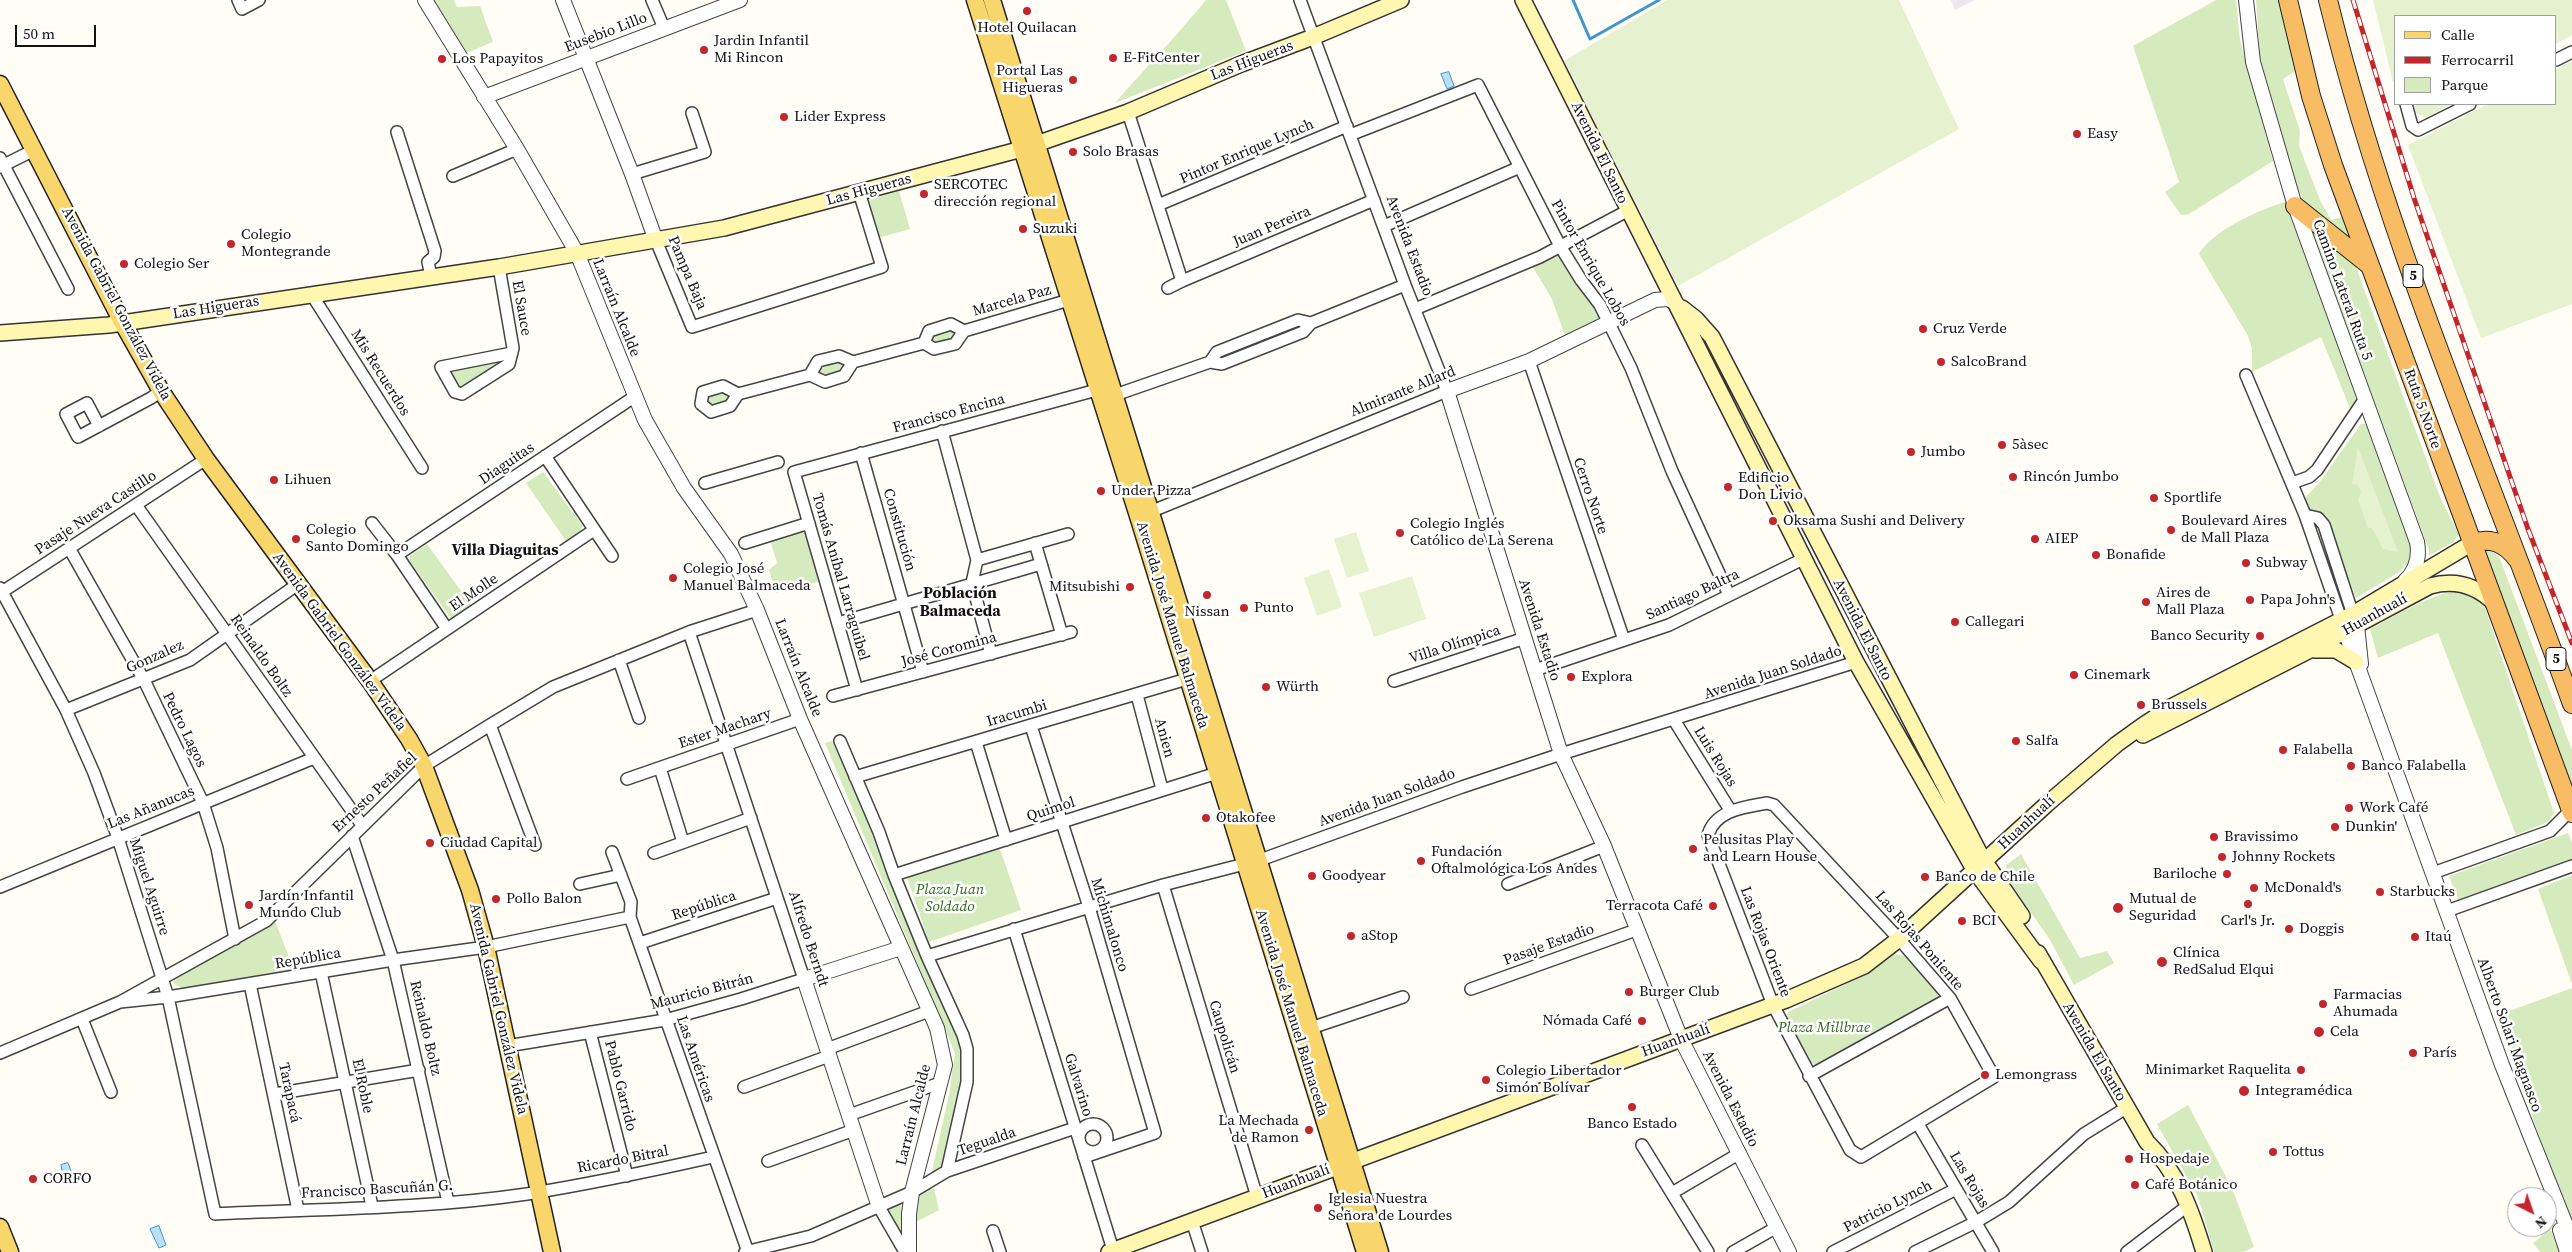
<!DOCTYPE html>
<html>
<head>
<meta charset="utf-8">
<style>
  body { margin:0 }
  #map { position:relative; width:2572px; height:1252px; overflow:hidden; background:#fffdf5; font-family:"Source Serif 4",serif }
  canvas { display:block }
  .legend { position:absolute; left:2394px; top:15px; width:162px; height:90px; box-sizing:border-box; background:#fff; border:1px solid #a0a0a0; margin:0; padding:6px 9px; list-style:none; font-size:15px; color:#111 }
  .legend li { display:flex; align-items:center; gap:10px; height:25px }
  .legend b { width:25px; border:1px solid #a0a0a0 }
  .north { position:absolute; left:2507px; top:1187px; width:50px; height:50px; box-sizing:border-box; background:#fff; border:1px solid #a0a0a0; border-radius:50%; rotate:139deg; font-size:14px; font-weight:700; line-height:20px; text-align:center; color:#111 }
  .north::after { content:''; display:block; margin:auto; width:18px; height:22px; background:#c4262e; clip-path:polygon(50% 0,100% 100%,50% 72%,0 100%) }
  .scale { position:absolute; left:15px; top:25px; width:81px; height:22px; box-sizing:border-box; border:2px solid #111; border-top:0; padding-left:6px; font-size:15px; line-height:18px; white-space:nowrap; color:#111; -webkit-text-stroke:4px #fff; paint-order:stroke }
</style>
</head>
<body>
<div id="map">
<canvas width="2572" height="1252"></canvas>
<ul class="legend">
<li><b style="height:6px;background:#f9d66b"></b>Calle</li>
<li><b style="height:6px;background:#c4262e"></b>Ferrocarril</li>
<li><b style="height:14px;background:#d5ebbd"></b>Parque</li>
</ul>
<div class="north">N</div>
<div class="scale">50 m</div>
</div>
<script>
const context = document.querySelector('canvas').getContext('2d');
context.lineJoin = 'round';
function paint(path, color) {
  context.fillStyle = color;
  context.fill(path, 'evenodd');
}
function stroke(path, color, width, dash) {
  context.strokeStyle = color;
  context.lineWidth = width;
  context.lineCap = dash ? 'butt' : 'round';
  context.setLineDash(dash || []);
  context.stroke(path);
}
function drawText(font, color, halo, rows, align = 'center') {
  context.font = font + ' "Source Serif 4",serif';
  context.lineWidth = 5;
  context.setLineDash([]);
  context.textBaseline = 'middle';
  context.strokeStyle = halo;
  context.fillStyle = color;
  for (const [text, x, y, turn = 0] of rows) {
    context.save();
    context.translate(x, y);
    context.rotate((+turn || 0) * Math.PI / 180);
    context.textAlign = isNaN(turn) ? turn : align;
    if (halo) context.strokeText(text, 0, 0);
    context.fillText(text, 0, 0);
    context.restore();
  }
}
paint(new Path2D(`
  M1951,0H1975L1955,10Z`), '#eee6ef');
paint(new Path2D(`
  M434,0H454L457,7L480,6L493,42L466,53Z
  M1206,0H1226L1246,51L1115,103C1145,68 1177,36 1206,0Z
  M2216,0H2236L2240,40L2273,161L2189,214L2181,215L2165,192L2179,182L2133,46Z
  M2256,0H2282L2298,69L2283,79L2300,131L2299,146L2320,200L2331,220L2343,217L2353,242L2309,209L2296,186L2260,57Z
  M899,191L910,229L878,238L867,200Z
  M2285,202L2355,392L2356,399L2350,408L2321,337L2252,372V349L2248,336L2199,254C2212,231 2260,209 2285,202Z
  M2308,221L2356,267L2440,497L2459,535L2453,542L2429,556V550Z
  M1556,250L1594,302L1601,320L1566,339L1552,299L1531,264Z
  M951,329L958,331L955,340L936,345L930,340L932,334Z
  M504,359V361L462,388H458L449,369Z
  M840,361L845,365L842,372L825,378L820,375V367Z
  M723,391L732,395L728,403L712,408L707,404L708,397Z
  M2361,424H2366L2411,540L2409,560L2401,571L2356,598L2325,521L2309,511L2304,499L2319,483Z
  M543,472L583,526L581,530L566,541L526,483Z
  M806,528L821,581L776,593L769,570L777,563L770,540Z
  M427,544L472,606L451,619L410,561V556Z
  M2480,550L2493,551L2500,559L2572,750V788Z
  M2459,591L2471,594L2485,608L2554,813L2548,822L2516,835L2438,633L2378,658L2370,629C2394,617 2433,592 2459,591Z
  M832,741L869,821L958,1037L963,1058L962,1086L943,1165L931,1175L949,1095L955,1053L825,743Z
  M2568,833L2572,843V859L2458,900L2449,876Z
  M999,846L1021,910L929,942L907,877Z
  M2021,854L2080,958L2107,951L2114,963L2074,985L2050,940L2005,875L2006,865Z
  M2572,875V984L2538,889Z
  M275,921L294,970L182,988L173,983L174,980Z
  M1894,954L1906,956L1936,990L1938,997L1818,1065L1810,1063L1787,1019L1788,1012L1871,972Z
  M2572,988V1226L2496,1016Z
  M2188,1105L2232,1188L2254,1247L2243,1252H2214L2198,1197L2157,1124Z
  M929,1188L934,1189L939,1210L916,1222L915,1209L918,1195Z
  M899,1204L907,1210L904,1231L901,1233L888,1217L890,1209Z
  M2547,1219L2559,1252H2540L2533,1243L2544,1234L2539,1227H2547Z`), '#d5ebbd');
paint(new Path2D(`
  M1667,0H1899L1959,129L1678,286L1564,61Z
  M2373,0H2572V35L2556,44V16H2396V81L2393,82Z
  M2572,61V304L2481,338L2408,145L2488,104H2556V69Z
  M2413,104H2451L2426,118L2415,112Z
  M2358,447L2398,552L2383,549L2372,528H2368L2358,500C2361,493 2363,492 2357,485L2352,484Z
  M1356,532L1369,571L1347,578L1334,539Z
  M1329,569L1342,607L1317,616L1304,578Z
  M1412,576L1426,619L1374,637L1359,593Z`), '#e6f2cf');
const water = new Path2D(`
  M1449,72L1454,86L1447,89L1441,74Z
  M68,1163L74,1178L64,1181L61,1165Z
  M159,1226L166,1245L159,1248L150,1229Z`);
paint(water, '#b9e0f7');
stroke(water, '#3f96cf', 1);
stroke(new Path2D(`
  M1573,0L1590,39L1659,0`), '#3f96cf', 3);
const minor = new Path2D(`
  M238,0L242,9L259,0
  M652,0L664,28
  M2556,60L2572,52
  M2406,104L2412,126L2418,130L2470,104
  M1128,112L1182,281L1168,288
  M397,132L435,251L434,257L428,262L431,276
  M1350,135L1478,85L1560,246L1581,280L1600,305L1631,368L1672,471L1729,595
  M0,158L68,289
  M0,167L34,150
  M632,174L705,152L692,113
  M453,176L517,149
  M1158,205L1347,126
  M1384,226L1520,167
  M655,238L692,327L882,267L859,192
  M499,267L513,348L509,364L462,394L455,392L441,367L512,353
  M1182,281L1374,200
  M312,295L422,468
  M1415,309L1540,257L1627,211
  M964,331L951,324L929,331L924,343L934,349L955,344L964,331L1069,300
  M1529,361L1624,640
  M853,362L844,376L825,382L810,375L818,361L839,356L853,362L924,343
  M1210,362L1222,364L1303,332L1311,323
  M2246,375L2305,515L2344,628
  M738,394L723,386L703,392L701,404L711,412L730,406L738,394L810,375
  M1115,395L1210,362L1217,352L1298,320L1311,323L1405,285
  M99,426L87,403L66,414L78,437L151,398L161,391
  M942,431L977,560L972,583L991,654
  M861,453L923,672
  M545,456L612,556
  M705,483L778,462
  M2292,483L2309,477L2317,470L2364,400
  M136,505L362,825
  M1145,514L1447,391L1405,285L1300,0
  M2305,515L2318,518L2324,525L2355,621
  M372,523L397,555L447,629
  M745,543L809,523
  M1035,543L1062,635
  M69,548L144,680L203,803L217,848L235,939
  M397,555L634,397
  M977,560L1068,534
  M0,588L66,710L94,773L118,838L168,997L215,1214C319,1209 424,1209 527,1194C589,1184 651,1171 713,1157
  M2,592L206,459
  M838,623L1041,564
  M619,660L639,718
  M1535,670L1669,625L1805,558
  M370,681L594,530
  M1394,681L1525,638
  M857,690L794,472L1104,388
  M1137,695L1162,789
  M833,696L1071,632
  M66,710L190,660L298,584
  M1674,720L1730,810
  M490,725L535,845
  M1031,726L1089,907L1155,1133L1084,1157
  M840,741L879,832L894,875L927,956L963,1035L967,1049V1082L947,1171
  M976,742L1006,840
  M660,768L683,842
  M855,777L1187,679
  M627,779L800,719
  M1767,803L1774,805L1899,939L1950,998L1994,1077L1861,1157L1850,1150L1773,1005L1708,835C1715,810 1745,807 1767,803Z
  M352,836L393,960L448,1202
  M612,852L631,902L630,917L748,1252
  M654,853L751,818
  M2433,873L2550,831L2571,810
  M894,875L1217,773
  M580,884L621,875
  M1508,884L1604,846
  M1163,885L1257,1197
  M0,887L314,758
  M2447,911L2572,866
  M1014,929L1113,1250
  M640,943L777,898
  M927,956L1163,885L1260,860L1462,787L1561,754L1856,662
  M321,972L372,1206
  M250,984L298,1210
  M1471,989L1636,930
  M120,1002L266,921L424,766L490,725L553,687L689,632L757,610
  M82,1019L111,1092
  M1305,1030L1403,997
  M590,1032L627,1176
  M507,1046L665,1020L741,999L804,979L689,632
  M827,1049L929,1011
  M0,1053L120,1002L168,997L393,960L486,947L630,917
  M1809,1076L1950,998
  M744,1087L829,1056
  M275,1094L419,1070
  M849,1115L940,1083
  M1079 1138a14 14 0 1 1 28 0a14 14 0 1 1-28 0Z
  M1918,1124L1993,1252
  M1642,1145L1708,1252
  M768,1161L854,1130
  M1672,1193L1740,1153
  M879,1207L905,1252
  M1192,1221L1202,1252
  M993,1231L1000,1252
  M745,1252L811,1236L912,1192L947,1171L1075,1128
  M1733,1252L1777,1227
  M1833,1252L1956,1189
  M1915,1252L1976,1222L2009,1202L2084,1134L2126,1108
  M2127,1252L2182,1210`);
const tertiary = new Path2D(`
  M425,0L517,149L577,253L645,420L684,488L731,554L757,610L800,719L937,1028L945,1065L912,1192L909,1214V1252
  M563,0L632,174L655,238
  M2246,0L2253,62L2295,206L2417,542C2420,558 2416,571 2404,582
  M484,97L740,0
  M1677,304L1668,299L1655,300L1529,361L1447,391L1561,754L1604,846L1681,1039L1789,1252
  M2357,625L2361,664
  M2345,631L2502,1065L2572,1240
  M879,1207L804,979L901,948
  M2560,1230L2567,1252`);
const secondary = new Path2D(`
  M1523,0L1856,662L1975,871L2041,961
  M1682,308L1696,319L1712,337L1981,856L2022,916
  M0,333L109,325L499,267L724,228L1022,149L1128,112L1241,64L1313,37L1401,0
  M2314,650H2336L2356,662
  M2143,735L2310,650L2430,586C2455,579 2476,585 2494,603
  M2038,953L2147,1142C2178,1172 2192,1212 2204,1252
  M1109,1252L1786,1000L1864,966L1899,939L2047,804L2117,744L2142,726L2171,707L2353,614L2472,543`);
const primary = new Path2D(`
  M975,0L1138,516L1365,1252
  M992,0L1380,1252
  M0,84L122,322L161,391L206,459L370,681L409,739L424,766L470,890L486,947L552,1252
  M0,1227L10,1252`);
const trunk = new Path2D(`
  M2288,0L2311,96L2333,165L2572,813
  M2328,0C2387,242 2488,470 2572,704
  M2295,206L2368,264
  M2472,543C2491,537 2505,543 2517,559`);
stroke(minor, '#444', 14);
stroke(tertiary, '#444', 16);
stroke(secondary, '#333', 18);
stroke(primary, '#222', 19);
stroke(trunk, '#222', 20);
stroke(minor, '#fff', 11);
stroke(tertiary, '#fff', 14);
stroke(secondary, '#fff6b0', 15);
stroke(primary, '#f9d66b', 16);
stroke(trunk, '#f7bc64', 18);
const rail = new Path2D(`
  M2353,0L2414,198L2528,529L2572,643`);
stroke(rail, '#c4262e', 5);
stroke(rail, '#fff', 3, [9]);
for (const [x, y, r, color] of [
  [1027,11,5,"#c4262e"],
  [704,50,5,"#c4262e"],
  [1113,58,5,"#c4262e"],
  [442,59,5,"#c4262e"],
  [1073,80,5,"#c4262e"],
  [784,117,5,"#c4262e"],
  [2077,134,5,"#c4262e"],
  [1073,152,5,"#c4262e"],
  [924,194,5,"#c4262e"],
  [1023,229,5,"#c4262e"],
  [231,244,5,"#c4262e"],
  [124,264,5,"#c4262e"],
  [1923,329,5,"#c4262e"],
  [1941,362,5,"#c4262e"],
  [2002,445,5,"#c4262e"],
  [1911,452,5,"#c4262e"],
  [2013,477,5,"#c4262e"],
  [274,480,5,"#c4262e"],
  [1728,487,5,"#c4262e"],
  [1101,491,5,"#c4262e"],
  [2154,498,5,"#c4262e"],
  [1773,521,5,"#c4262e"],
  [2171,530,5,"#c4262e"],
  [1400,533,5,"#c4262e"],
  [296,539,5,"#c4262e"],
  [2035,539,5,"#c4262e"],
  [2096,555,5,"#c4262e"],
  [2246,563,5,"#c4262e"],
  [673,578,5,"#c4262e"],
  [1130,587,5,"#c4262e"],
  [1207,595,5,"#c4262e"],
  [2250,600,5,"#c4262e"],
  [2146,602,5,"#c4262e"],
  [1244,608,5,"#c4262e"],
  [1955,622,5,"#c4262e"],
  [2260,636,5,"#c4262e"],
  [2074,675,5,"#c4262e"],
  [1571,677,5,"#c4262e"],
  [1266,687,5,"#c4262e"],
  [2141,705,5,"#c4262e"],
  [2016,741,5,"#c4262e"],
  [2283,750,5,"#c4262e"],
  [2351,766,5,"#c4262e"],
  [2349,808,5,"#c4262e"],
  [1206,818,5,"#c4262e"],
  [2335,827,5,"#c4262e"],
  [2214,837,5,"#c4262e"],
  [430,843,5,"#c4262e"],
  [1693,849,5,"#c4262e"],
  [2222,857,5,"#c4262e"],
  [1421,861,5,"#c4262e"],
  [2227,874,5,"#c4262e"],
  [1312,876,5,"#c4262e"],
  [1925,877,5,"#c4262e"],
  [2254,888,5,"#c4262e"],
  [2380,892,5,"#c4262e"],
  [496,899,5,"#c4262e"],
  [2248,904,5,"#c4262e"],
  [249,905,5,"#c4262e"],
  [1713,906,5,"#c4262e"],
  [2118,908,6,"#c4262e"],
  [1962,921,5,"#c4262e"],
  [2289,929,5,"#c4262e"],
  [1351,936,5,"#c4262e"],
  [2415,937,5,"#c4262e"],
  [2162,962,6,"#c4262e"],
  [1629,992,5,"#c4262e"],
  [2323,1004,5,"#c4262e"],
  [1642,1021,5,"#c4262e"],
  [2319,1032,6,"#c4262e"],
  [2413,1053,5,"#c4262e"],
  [2301,1070,5,"#c4262e"],
  [1985,1075,5,"#c4262e"],
  [1486,1080,5,"#c4262e"],
  [2244,1091,6,"#c4262e"],
  [1632,1107,5,"#c4262e"],
  [1309,1130,5,"#c4262e"],
  [2273,1152,5,"#c4262e"],
  [2129,1159,5,"#c4262e"],
  [33,1179,5,"#c4262e"],
  [2135,1185,5,"#c4262e"],
  [1318,1208,5,"#c4262e"]
]) {
  const dot = new Path2D();
  dot.arc(x, y, r, 0, 2 * Math.PI);
  context.fillStyle = color;
  context.fill(dot);
  stroke(dot, '#fff', 2);
}
for (const [x, y, w] of [
  [2413,276,20],
  [2556,659,20]
]) {
  const box = new Path2D();
  box.roundRect(x - w / 2, y - 11.5, w, 23, 4);
  context.fillStyle = '#fff';
  context.fill(box);
  stroke(box, '#111', 1);
}
drawText('bold 14px', '#111', null, [
  ["5",2413,276],
  ["5",2556,659]
]);
drawText('15px', '#111', '#fff', [
  ["Hotel Quilacan",1027,28,"center"],
  ["Jardin Infantil",714,41],
  ["Mi Rincon",714,58],
  ["E-FitCenter",1123,58],
  ["Los Papayitos",452,59],
  ["Portal Las",1063,71,"right"],
  ["Higueras",1063,88,"right"],
  ["Lider Express",794,117],
  ["Easy",2087,134],
  ["Solo Brasas",1083,152],
  ["SERCOTEC",934,185],
  ["dirección regional",934,202],
  ["Suzuki",1033,229],
  ["Colegio",241,235],
  ["Montegrande",241,252],
  ["Colegio Ser",134,264],
  ["Cruz Verde",1933,329],
  ["SalcoBrand",1951,362],
  ["5àsec",2012,445],
  ["Jumbo",1921,452],
  ["Rincón Jumbo",2023,477],
  ["Edificio",1738,478],
  ["Don Livio",1738,495],
  ["Lihuen",284,480],
  ["Under Pizza",1111,491],
  ["Sportlife",2164,498],
  ["Oksama Sushi and Delivery",1783,521],
  ["Boulevard Aires",2181,521],
  ["de Mall Plaza",2181,538],
  ["Colegio Inglés",1410,524],
  ["Católico de La Serena",1410,541],
  ["Colegio",306,530],
  ["Santo Domingo",306,547],
  ["AIEP",2045,539],
  ["Bonafide",2106,555],
  ["Subway",2256,563],
  ["Colegio José",683,569],
  ["Manuel Balmaceda",683,586],
  ["Mitsubishi",1120,587,"right"],
  ["Aires de",2156,593],
  ["Mall Plaza",2156,610],
  ["Papa John's",2260,600],
  ["Punto",1254,608],
  ["Nissan",1207,612,"center"],
  ["Callegari",1965,622],
  ["Banco Security",2250,636,"right"],
  ["Cinemark",2084,675],
  ["Explora",1581,677],
  ["Würth",1276,687],
  ["Brussels",2151,705],
  ["Salfa",2026,741],
  ["Falabella",2293,750],
  ["Banco Falabella",2361,766],
  ["Work Café",2359,808],
  ["Otakofee",1216,818],
  ["Dunkin'",2345,827],
  ["Bravissimo",2224,837],
  ["Pelusitas Play",1703,840],
  ["and Learn House",1703,857],
  ["Ciudad Capital",440,843],
  ["Fundación",1431,852],
  ["Oftalmológica Los Andes",1431,869],
  ["Johnny Rockets",2232,857],
  ["Bariloche",2217,874,"right"],
  ["Goodyear",1322,876],
  ["Banco de Chile",1935,877],
  ["McDonald's",2264,888],
  ["Starbucks",2390,892],
  ["Jardín Infantil",259,896],
  ["Mundo Club",259,913],
  ["Pollo Balon",506,899],
  ["Mutual de",2129,899],
  ["Seguridad",2129,916],
  ["Terracota Café",1703,906,"right"],
  ["BCI",1972,921],
  ["Carl's Jr.",2248,921,"center"],
  ["Doggis",2299,929],
  ["aStop",1361,936],
  ["Itaú",2425,937],
  ["Clínica",2173,953],
  ["RedSalud Elqui",2173,970],
  ["Burger Club",1639,992],
  ["Farmacias",2333,995],
  ["Ahumada",2333,1012],
  ["Nómada Café",1632,1021,"right"],
  ["Cela",2330,1032],
  ["París",2423,1053],
  ["Minimarket Raquelita",2291,1070,"right"],
  ["Colegio Libertador",1496,1071],
  ["Simón Bolívar",1496,1088],
  ["Lemongrass",1995,1075],
  ["Integramédica",2255,1091],
  ["La Mechada",1299,1121,"right"],
  ["de Ramon",1299,1138,"right"],
  ["Banco Estado",1632,1124,"center"],
  ["Tottus",2283,1152],
  ["Hospedaje",2139,1159],
  ["CORFO",43,1179],
  ["Café Botánico",2145,1185],
  ["Iglesia Nuestra",1328,1199],
  ["Señora de Lourdes",1328,1216]
], 'left');
drawText('15px', '#111', '#fff', [
  ["Eusebio Lillo",606,33,-21],
  ["Las Higueras",1252,61,-21],
  ["Pintor Enrique Lynch",1247,152,-23],
  ["Avenida El Santo",1599,153,64],
  ["Las Higueras",869,190,-15],
  ["Juan Pereira",1272,227,-23],
  ["Avenida Estadio",1409,246,69],
  ["Pintor Enrique Lobos",1590,263,60],
  ["Pampa Baja",687,273,67],
  ["Camino Lateral Ruta 5",2342,290,70],
  ["Marcela Paz",1012,301,-16],
  ["Avenida Gabriel González Videla",116,304,62],
  ["Las Higueras",216,308,-9],
  ["El Sauce",521,308,80],
  ["Larraín Alcalde",616,308,68],
  ["Mis Recuerdos",380,373,58],
  ["Almirante Allard",1403,392,-22],
  ["Ruta 5 Norte",2422,409,70],
  ["Francisco Encina",949,414,-15],
  ["Diaguitas",507,464,-34],
  ["Cerro Norte",1590,496,71],
  ["Pasaje Nueva Castillo",96,513,-33],
  ["Constitución",899,530,74],
  ["Tomás Aníbal Larraguibel",840,577,74],
  ["El Molle",474,593,-34],
  ["Santiago Baltra",1693,595,-25],
  ["Huanhualí",2375,615,-29],
  ["Avenida José Manuel Balmaceda",1172,625,73],
  ["Avenida Estadio",1539,630,72],
  ["Avenida El Santo",1862,630,63],
  ["Avenida Gabriel González Videla",339,642,54],
  ["Villa Olímpica",1455,645,-18],
  ["José Coromina",949,650,-15],
  ["Reinaldo Boltz",261,656,55],
  ["Gonzalez",155,657,-24],
  ["Larraín Alcalde",798,668,68],
  ["Avenida Juan Soldado",1773,673,-18],
  ["Iracumbi",1017,714,-16],
  ["Ester Machary",725,729,-19],
  ["Pedro Lagos",184,730,64],
  ["Anien",1164,738,75],
  ["Luis Rojas",1715,757,58],
  ["Ernesto Peñafiel",375,793,-43],
  ["Avenida Juan Soldado",1387,798,-20],
  ["Las Añanucas",151,808,-22],
  ["Quimol",1051,810,-18],
  ["Huanhualí",2027,823,-43],
  ["Miguel Aguirre",149,887,72],
  ["República",704,906,-18],
  ["Michimalonco",1109,925,73],
  ["Alfredo Berndt",808,939,72],
  ["Las Rojas Poniente",1919,941,49],
  ["Las Rojas Oriente",1765,942,69],
  ["Pasaje Estadio",1549,945,-20],
  ["República",308,959,-10],
  ["Mauricio Bitrán",702,992,-15],
  ["Avenida Gabriel González Videla",498,1009,77],
  ["Avenida José Manuel Balmaceda",1291,1013,73],
  ["Reinaldo Boltz",425,1028,77],
  ["Alberto Solari Magnasco",2509,1035,70],
  ["Caupolicán",1224,1037,73],
  ["Huanhualí",1676,1041,-20],
  ["Avenida El Santo",2094,1052,60],
  ["Las Américas",695,1059,71],
  ["Galvarino",1078,1085,73],
  ["El Roble",362,1086,78],
  ["Pablo Garrido",620,1086,76],
  ["Tarapacá",289,1093,78],
  ["Avenida Estadio",1730,1099,63],
  ["Larraín Alcalde",914,1115,-76],
  ["Tegualda",987,1142,-19],
  ["Ricardo Bitral",623,1160,-11],
  ["Las Rojas",1969,1180,59],
  ["Huanhualí",1296,1182,-21],
  ["Francisco Bascuñán G.",377,1190,-3],
  ["Patricio Lynch",1888,1207,-27]
]);
drawText('italic 15px', '#2f6b1f', '#fff', [
  ["Plaza Juan",950,890],
  ["Soldado",950,907],
  ["Plaza Millbrae",1824,1028]
]);
drawText('bold 16px', '#111', '#fff', [
  ["Villa Diaguitas",505,551],
  ["Población",960,594],
  ["Balmaceda",960,612]
]);
</script>
</body>
</html>
